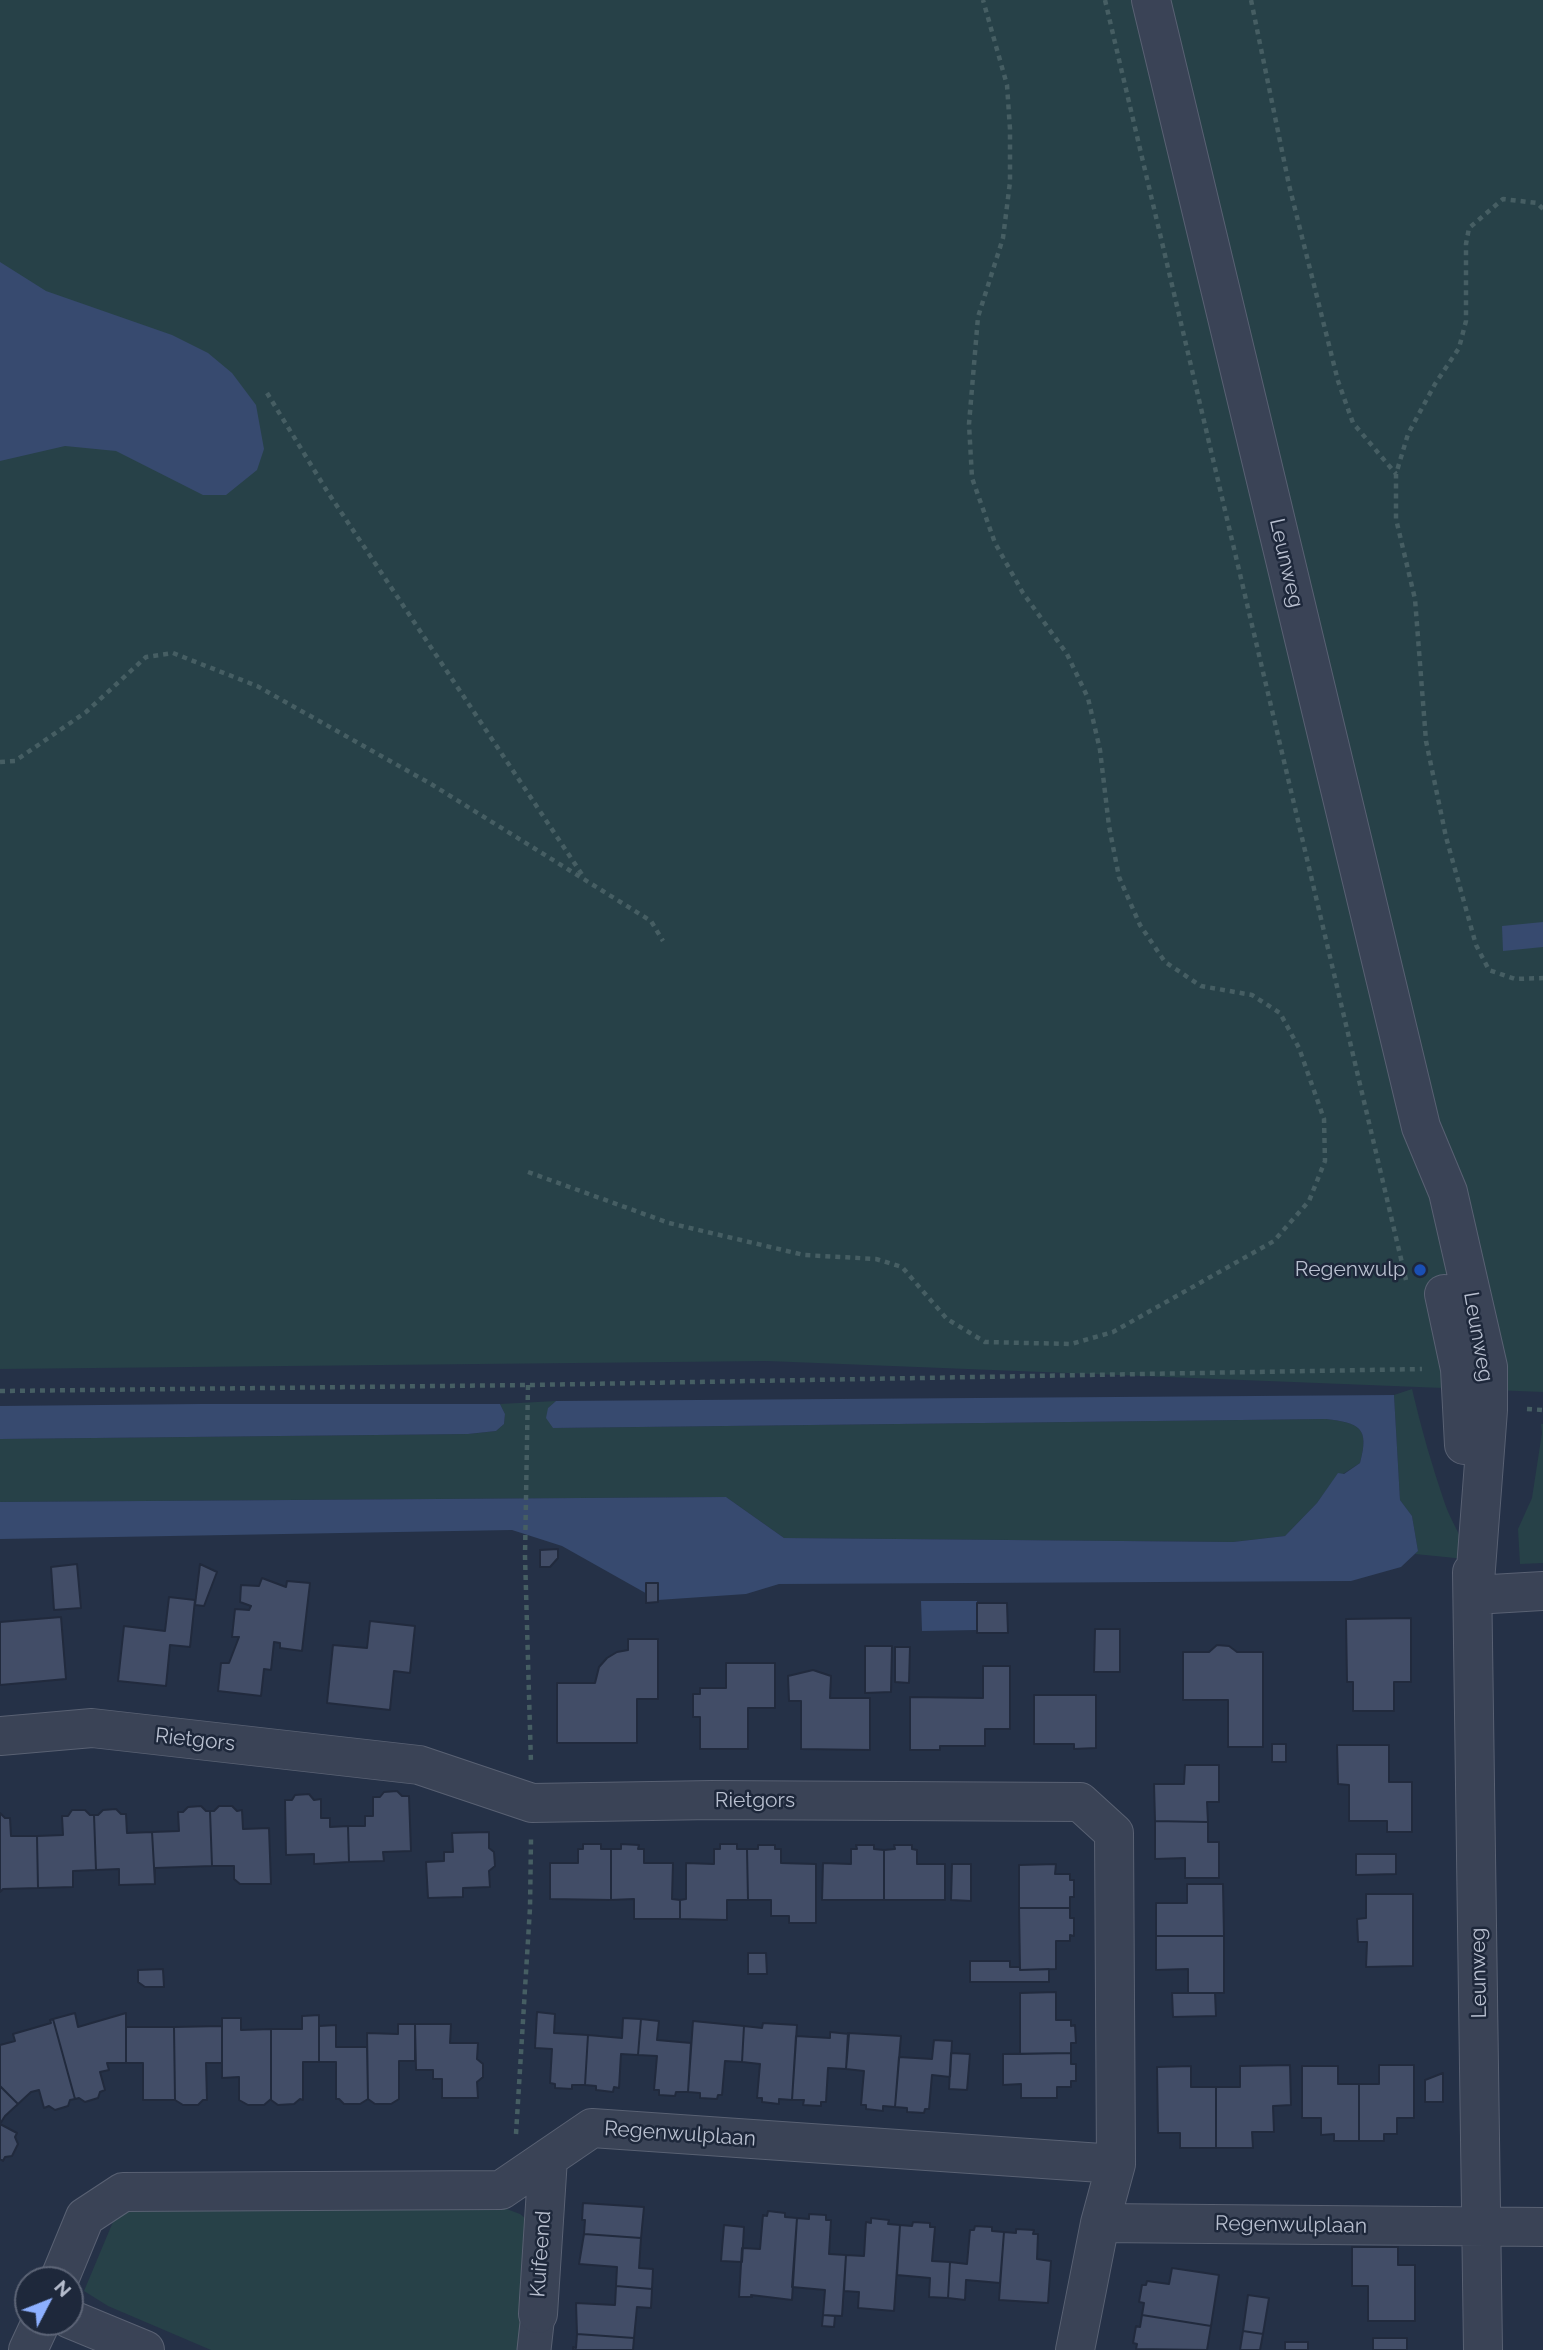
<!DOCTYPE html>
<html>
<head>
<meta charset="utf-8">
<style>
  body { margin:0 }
  #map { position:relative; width:1543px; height:2350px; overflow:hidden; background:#253147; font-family:Raleway,sans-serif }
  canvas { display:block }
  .north { position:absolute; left:14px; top:2266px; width:70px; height:70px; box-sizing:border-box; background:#1e283b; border:2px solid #5c6476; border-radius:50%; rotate:48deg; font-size:19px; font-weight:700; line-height:28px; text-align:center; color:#b8bfcf }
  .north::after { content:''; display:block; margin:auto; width:24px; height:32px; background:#8db0ff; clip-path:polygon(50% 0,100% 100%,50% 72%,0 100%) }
</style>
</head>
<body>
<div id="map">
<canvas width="1543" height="2350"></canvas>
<div class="north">N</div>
</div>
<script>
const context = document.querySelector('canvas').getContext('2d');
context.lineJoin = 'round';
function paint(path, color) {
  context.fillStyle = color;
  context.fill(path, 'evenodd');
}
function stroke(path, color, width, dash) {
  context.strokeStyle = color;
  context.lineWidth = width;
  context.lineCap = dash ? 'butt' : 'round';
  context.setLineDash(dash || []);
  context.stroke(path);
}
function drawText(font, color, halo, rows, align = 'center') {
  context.font = font + ' Raleway,sans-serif';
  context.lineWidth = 5;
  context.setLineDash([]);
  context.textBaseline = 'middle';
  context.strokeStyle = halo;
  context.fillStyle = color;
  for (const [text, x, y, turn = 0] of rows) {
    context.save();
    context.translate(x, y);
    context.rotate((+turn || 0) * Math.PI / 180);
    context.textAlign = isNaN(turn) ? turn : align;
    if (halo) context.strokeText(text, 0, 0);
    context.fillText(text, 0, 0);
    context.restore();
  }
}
paint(new Path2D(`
  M0,0H1543V1392L767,1361L0,1369Z
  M1412,1389C1421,1428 1432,1466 1445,1504C1453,1526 1463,1535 1465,1559L1415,1554L1418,1551L1412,1516L1400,1500L1394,1395Z
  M556,1401L548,1408L553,1428L1326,1419C1359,1423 1370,1427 1360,1463L1343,1474H1338L1317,1503L1285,1536L1233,1542L784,1538L726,1497L0,1502V1439L468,1434L496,1431L504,1424L505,1414L500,1404Z
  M1541,1424H1543V1563L1520,1564L1518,1529L1532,1498L1542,1433Z
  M135,2201L504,2208L520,2214L530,2222L518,2350H211L108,2306L84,2291L115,2217Z`), '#274148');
paint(new Path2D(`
  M0,262L46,291L172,335L208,353L232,373L256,405L264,449L257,470L226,495H203L116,451L65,446L0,461Z
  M1543,922V947L1503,951L1502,926Z
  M1394,1395L1400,1500L1412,1516L1418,1551L1401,1567L1351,1581L779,1584L746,1594L658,1600L562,1546L512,1530L0,1539V1502L726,1497L784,1538L1233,1542L1285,1536L1317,1503L1338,1473L1344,1474L1360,1463C1370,1427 1359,1423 1326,1419L553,1428L546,1418L548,1408L556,1401Z
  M200,1404H500L505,1414L504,1424L496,1431L468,1434L0,1439V1406Z
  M921,1601H977V1630L922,1631Z`), '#374a6f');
const building = new Path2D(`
  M558,1549V1558L550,1567H540V1550Z
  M77,1564L81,1608L54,1610L51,1567Z
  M200,1564L217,1572L204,1606L195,1605Z
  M262,1578L286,1587L287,1581L310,1583L302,1651L280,1648V1643L274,1642L271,1670L264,1669L261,1696L218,1691L221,1663H229L239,1637H232L235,1609L249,1610L251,1606L240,1602L241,1585L259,1586Z
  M646,1583H658V1602L646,1603Z
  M169,1597L195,1600L190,1647L170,1645L166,1686L118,1681L124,1626L165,1631Z
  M977,1603H1007L1008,1633H977Z
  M61,1617L66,1679L0,1685V1622Z
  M1411,1618V1682H1394V1711H1353V1682H1347L1346,1619Z
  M370,1621L415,1626L410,1673L394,1671L390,1710L327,1703L333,1645L367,1648Z
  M1095,1629H1120V1672H1094Z
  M628,1639H658V1699H637V1743H557V1683H595L599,1667L607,1658L617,1652L628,1650Z
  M1217,1645L1229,1646L1237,1652H1263V1747H1228V1700H1183V1652H1209Z
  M865,1646H892L891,1692L865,1693Z
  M895,1647H910L909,1683L895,1682Z
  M726,1663H775V1708H748V1749H700V1717H693V1694H700V1688H726Z
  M983,1666H1010V1729H985V1746H940V1750H910V1697L983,1698Z
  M813,1670L831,1676L830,1698H870V1750L801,1749V1701H789L788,1676Z
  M1034,1695H1096V1748L1074,1749V1744H1034Z
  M1272,1744H1286V1762H1272Z
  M1337,1745H1389V1782H1412V1832H1387V1821H1349V1785L1338,1784Z
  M1185,1765H1219V1802H1207L1208,1822L1155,1821L1154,1784H1184Z
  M397,1791L402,1796H409L411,1851L383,1852L384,1861L349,1862L348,1826H365V1816H373V1797H380L384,1792Z
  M309,1794L314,1800L321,1799V1818H330V1827L348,1826L349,1862L314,1864V1854L286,1855L285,1800H292L295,1795Z
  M201,1806L206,1811H210L212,1866L155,1868V1884L152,1832L179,1831L178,1812H183L188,1807Z
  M219,1806H232L237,1811L242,1810L243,1829L269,1828L271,1884H240L234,1879V1866H212L210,1811H214Z
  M116,1809L121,1814H126L127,1833L152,1832L155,1884L119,1885V1869L96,1870L94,1815H98L103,1810Z
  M72,1810H85L90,1815H94L96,1870L73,1871V1887L38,1888L37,1836L63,1835L62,1816H68Z
  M0,1813L5,1818H10L11,1836H37L38,1888L3,1889L0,1892Z
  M1155,1821L1208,1822V1842H1219V1878H1185V1858L1155,1859Z
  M489,1832V1848L494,1852L495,1866L489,1871L490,1887L463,1888V1897L428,1898L426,1862L444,1861V1852H453L452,1833Z
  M583,1844H601V1849H611V1900L550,1899V1863H578V1849H583Z
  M621,1844L639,1845L638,1849H644V1863H673L672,1899L680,1900V1919H634V1899L611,1900V1849H621Z
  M720,1844H737V1849H747L748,1900H727V1920L680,1919V1900L686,1899V1863L714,1864V1849H720Z
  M758,1845H775V1849H781V1863L816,1864V1923H789V1916H771V1900H748L747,1849H758Z
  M856,1845H874V1849L884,1850V1900H822L823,1863L851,1864V1849H857Z
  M894,1845H912V1849L917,1850V1864H945V1900H884V1850L895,1849Z
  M1356,1854H1396V1874L1356,1875Z
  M952,1864H971V1901L951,1900Z
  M1056,1864L1055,1874H1070V1880H1074V1897H1070V1908H1019V1865Z
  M1187,1884H1223L1224,1936H1156V1903H1187Z
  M1366,1894H1413V1966L1366,1967L1367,1942H1358L1357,1919L1366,1918Z
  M1019,1908H1070V1918H1074V1936L1070,1935V1941H1056V1969L1020,1970Z
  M1156,1936H1224V1993H1188V1969L1156,1970Z
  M748,1953H766L767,1974H748Z
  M970,1961H1010V1967H1020V1970L1049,1969V1982H970Z
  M163,1969L164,1987H145L138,1982V1970Z
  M1056,1992V2020H1071V2026L1075,2025L1076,2043H1071V2053L1020,2054V1993Z
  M1172,1993H1215L1216,2016L1173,2017Z
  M537,2012L555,2014L554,2033L588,2035L585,2085H572V2089L555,2088V2084L550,2083L552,2049L535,2048Z
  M75,2013L78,2027L126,2013V2063H107L109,2070L100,2072L105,2090L100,2092L98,2098L85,2102L79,2098L75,2099L53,2019Z
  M319,2015V2062H303V2100L300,2099L294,2104L278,2105L271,2100V2029H302V2016Z
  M222,2018H241V2030L271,2029V2099L264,2105H248L239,2100V2077L222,2078Z
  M623,2018L641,2019L638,2055L621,2054L619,2088L614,2087L613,2092L596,2090V2086L585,2085L588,2035L622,2038Z
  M53,2019L75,2099L70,2100L68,2106L55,2110L49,2106L44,2108L39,2090L31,2092L18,2104L0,2086V2045L15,2041L13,2034L51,2023L50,2020Z
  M641,2019L659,2021L657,2040L691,2043L688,2092H676L675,2096L659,2095V2090H654L657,2056L638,2055Z
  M693,2021L744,2026L742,2062L725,2061L722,2095H718L717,2099L700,2098V2093L688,2092Z
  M763,2023L797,2025L792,2100L779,2099V2104L762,2102V2098H757L760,2064L742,2062L744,2026L762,2028Z
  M398,2024H415V2061H399V2099L391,2104H375L368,2099L367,2033L398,2034Z
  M415,2024H451L450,2043H478L477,2059L483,2064V2077L477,2082L478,2098H442V2079H433V2070H416Z
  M336,2025V2047H367L368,2099L360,2104H344L339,2099H336V2062H319V2026Z
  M222,2026V2063H206L207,2100H203L198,2105H183L175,2100L174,2027Z
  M126,2027H174L175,2100H143V2063H126Z
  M830,2032L849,2034L846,2069L828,2068L826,2102H821V2106L803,2105L804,2100H792L796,2036L830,2038Z
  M848,2033L901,2036L895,2107L883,2106V2111L866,2109V2105H861L864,2071L846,2069Z
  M934,2040L952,2041L950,2077L932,2075L929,2109H925L924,2113L907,2112V2108L895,2107L899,2057L932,2059Z
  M951,2053L970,2054L967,2090L949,2089Z
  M1071,2053V2064H1076V2081H1071V2087H1057V2098H1021V2084L1003,2085V2054Z
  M1290,2065L1291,2105L1273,2106L1274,2132H1252L1253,2148H1216V2087H1240V2066Z
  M1379,2065H1414V2118H1397V2134H1384V2141H1359V2084H1379Z
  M1191,2066V2087H1216V2148H1180V2133H1158L1157,2067Z
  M1302,2066H1338V2084H1359V2141H1334V2134L1321,2135V2118H1302Z
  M1443,2073V2102H1425V2080Z
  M0,2086L18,2104L5,2116L0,2124L17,2133L15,2137L18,2144L12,2156L5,2157L3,2161L0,2159Z
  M583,2203L644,2207L641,2238L584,2234L585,2220H582Z
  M768,2211L785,2213V2217L797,2218L792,2300L751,2295L752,2297H739L742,2248L760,2249L763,2215L767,2216Z
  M809,2214L826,2215V2220H831L829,2254L846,2255L842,2316L823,2315L825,2290L792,2287L797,2218L809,2219Z
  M871,2218L889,2220L888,2224L900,2225L894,2311L858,2308L859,2292L844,2291L846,2255L864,2256L866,2222L871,2223Z
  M913,2222L930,2223V2227H935L932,2261L950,2262L948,2298L929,2297L930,2278L897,2275L900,2225L912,2226Z
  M724,2225L744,2227L742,2262L721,2261Z
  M975,2226L992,2227V2231L1004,2232L1000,2283L966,2280L965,2300L948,2298L950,2262L967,2264L970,2230H974Z
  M1016,2229L1034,2230L1033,2234H1038L1037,2259L1051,2261L1048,2303L999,2300L1004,2232L1016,2233Z
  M584,2234L641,2238L639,2268L653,2269L652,2289L616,2286L617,2267L579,2264Z
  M1352,2247H1398V2265H1415V2321H1368V2286H1352Z
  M1172,2268L1219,2275L1211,2326L1142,2315L1144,2303L1139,2302L1142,2285H1146L1147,2281L1169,2284Z
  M616,2286L652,2289L651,2308L637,2307L634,2338L577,2334L576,2303L615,2305Z
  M1248,2295L1269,2298L1263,2334L1243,2331Z
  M823,2315L835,2316L834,2327L822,2326Z
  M1142,2315L1211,2326L1207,2350L1136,2349L1137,2344L1133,2343L1136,2326L1140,2327Z
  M1243,2331L1263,2334L1260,2350H1240Z
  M577,2334L634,2338L633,2350H573V2347L576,2348Z
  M1373,2338H1407V2350H1373Z
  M1285,2342H1308V2350H1285Z`);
paint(building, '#424d67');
stroke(building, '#212a3d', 2);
const pedestrian = new Path2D(`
  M534,2350L538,2314`);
const minor = new Path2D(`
  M1151,0L1421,1127L1448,1192L1488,1367V1410L1474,1595
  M1444,1294L1460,1369L1464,1445
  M1472,1572L1483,2350
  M1474,1595L1543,1591
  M0,1736L92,1728L419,1765L532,1803L712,1800L1080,1802L1114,1833L1116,2164L1100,2223L1075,2350
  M1100,2223L1543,2227
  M59,2280L85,2217L123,2192L501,2190L592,2128L1116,2164
  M538,2314L548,2158
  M70,2319L145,2350
  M28,2350L41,2322`);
stroke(pedestrian, '#596173', 35);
stroke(minor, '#596173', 40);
stroke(new Path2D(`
  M1105,0L1406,1280
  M1251,0L1289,185L1338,381L1353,423L1396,474
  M1543,209L1537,203L1503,199L1469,228L1466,244V321L1459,348L1435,384L1408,434L1396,474V519L1415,599L1426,741L1446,837L1476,945L1489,970L1515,979L1543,978
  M267,393L327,491L583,876
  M0,762L15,761L86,712L146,657L173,653L257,686L431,784L651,921L663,941
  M528,1172L669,1223L804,1255L876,1259L902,1267L947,1319L985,1342L1071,1344L1113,1332L1274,1241L1309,1201L1325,1161L1324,1119L1299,1048L1280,1013L1252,995L1201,986L1165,962L1140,925L1119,877L1109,826L1100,750L1088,698L1067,654L1023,593L995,543L972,478L969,424L978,317L1003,238L1010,182V129L1007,85L983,0
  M528,1385L525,1556L531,1764
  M0,1391L528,1385L1422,1369
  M1527,1409L1543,1410
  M516,2134L530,1908L531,1839`), '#465e63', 4.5, [5, 5]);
stroke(pedestrian, '#3a4356', 33);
stroke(minor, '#3a4356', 38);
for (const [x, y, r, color] of [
  [1420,1270,7,"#1a4fb4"]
]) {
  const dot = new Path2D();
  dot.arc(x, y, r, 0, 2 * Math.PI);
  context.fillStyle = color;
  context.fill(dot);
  stroke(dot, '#1e283b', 2.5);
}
drawText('21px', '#b8bfcf', '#1e283b', [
  ["Leunweg",1286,563,77],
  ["Leunweg",1478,1337,80],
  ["Rietgors",195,1740,6],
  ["Rietgors",755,1801],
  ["Leunweg",1479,1973,-91],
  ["Regenwulplaan",680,2134,4],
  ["Regenwulplaan",1291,2225,1],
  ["Kuifeend",541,2254,-86]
]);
drawText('21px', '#b8bfcf', '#1e283b', [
  ["Regenwulp",1406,1270]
], 'right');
</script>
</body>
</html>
